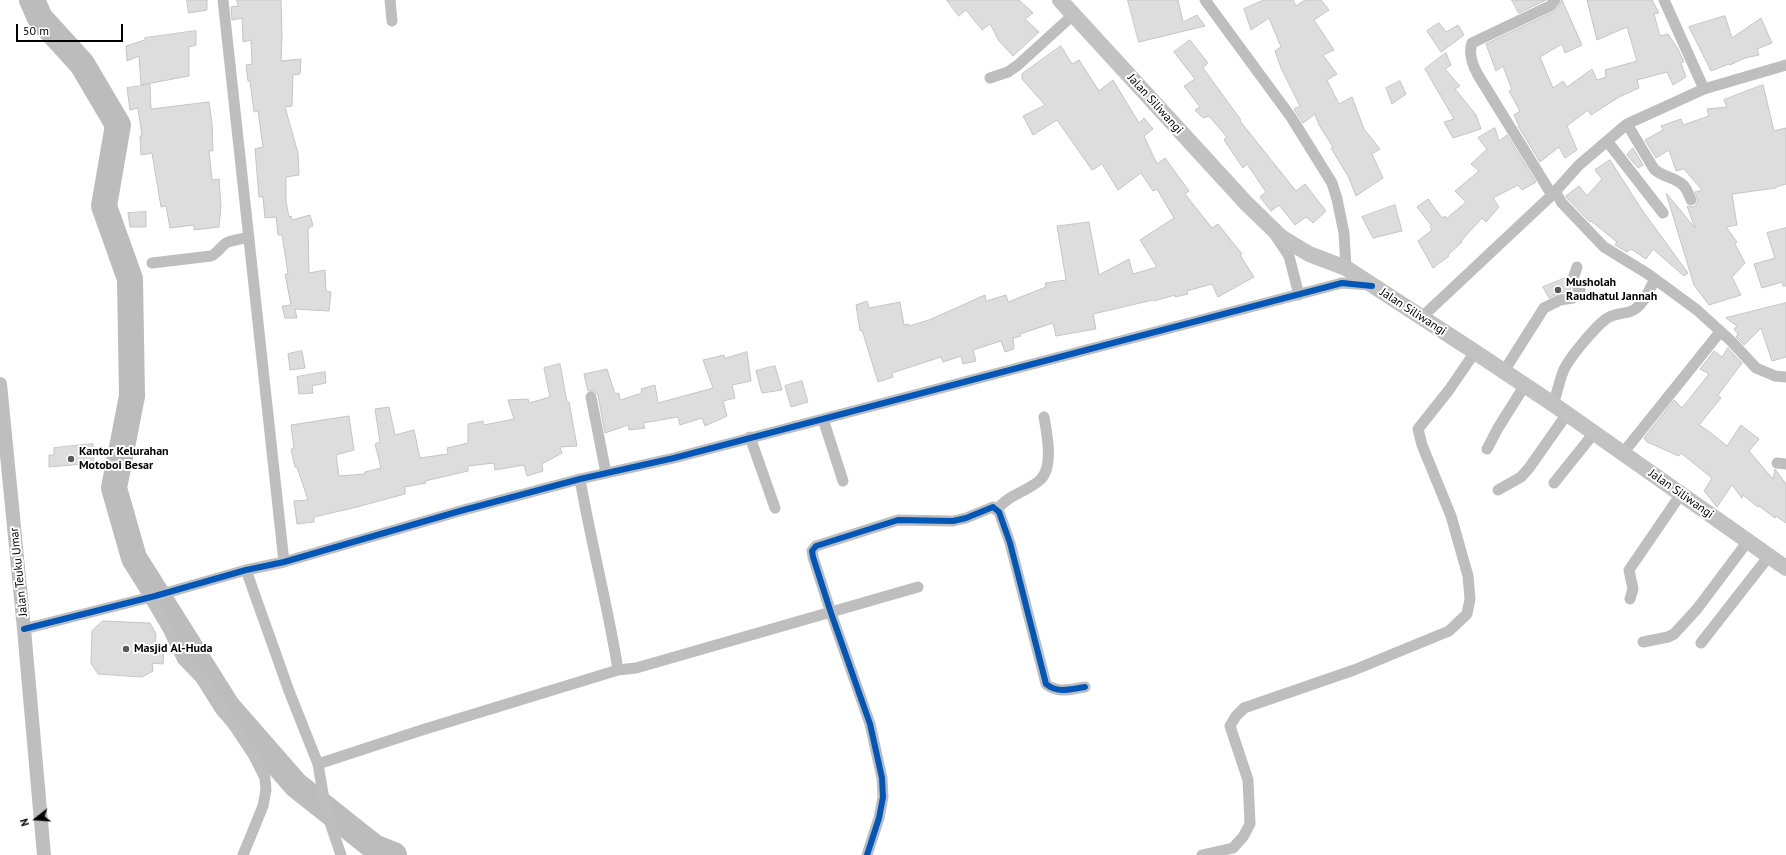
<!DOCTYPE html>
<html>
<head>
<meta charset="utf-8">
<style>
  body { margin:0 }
  #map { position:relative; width:1786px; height:855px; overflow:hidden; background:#fff; font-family:"PT Sans",sans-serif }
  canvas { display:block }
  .north { position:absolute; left:16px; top:799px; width:40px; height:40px; -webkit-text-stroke:3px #fff; paint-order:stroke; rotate:253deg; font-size:11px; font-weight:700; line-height:16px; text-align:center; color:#000 }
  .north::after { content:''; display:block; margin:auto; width:14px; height:18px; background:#000; clip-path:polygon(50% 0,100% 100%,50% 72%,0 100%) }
  .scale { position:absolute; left:16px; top:24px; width:107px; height:18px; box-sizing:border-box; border:2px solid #000; border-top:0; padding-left:5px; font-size:12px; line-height:14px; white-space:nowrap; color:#000; -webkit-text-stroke:3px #fff; paint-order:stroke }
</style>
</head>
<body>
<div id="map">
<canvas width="1786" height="855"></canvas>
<div class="north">N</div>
<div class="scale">50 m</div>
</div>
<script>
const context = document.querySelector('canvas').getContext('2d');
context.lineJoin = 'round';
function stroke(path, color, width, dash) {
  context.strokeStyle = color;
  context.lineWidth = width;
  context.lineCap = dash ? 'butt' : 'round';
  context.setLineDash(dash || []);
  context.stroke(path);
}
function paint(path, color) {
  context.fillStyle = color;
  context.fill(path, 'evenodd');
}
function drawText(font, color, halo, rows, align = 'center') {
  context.font = font + ' "PT Sans",sans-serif';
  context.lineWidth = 4;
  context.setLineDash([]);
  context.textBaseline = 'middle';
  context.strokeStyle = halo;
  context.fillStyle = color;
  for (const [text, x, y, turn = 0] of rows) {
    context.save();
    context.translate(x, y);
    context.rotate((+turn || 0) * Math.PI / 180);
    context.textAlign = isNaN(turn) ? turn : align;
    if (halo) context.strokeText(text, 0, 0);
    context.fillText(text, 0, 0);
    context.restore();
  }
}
stroke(new Path2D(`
  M32,0L40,18L82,64L118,125L104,206L130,279L132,396L114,488L134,558L227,706L296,785L374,847L394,855`), '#bcbcbc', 26);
const building = new Path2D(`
  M187,0H207V10L189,13Z
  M237,0H281L282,36L281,61L301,59L300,74L293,75L292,106L285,107L298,153L299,175L286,177V201L289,217L291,216L292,220L310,215L313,226L308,228L309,273L325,270L326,291L331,292L329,311L295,309L297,318H285L282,306L291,305L285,274H288L282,235H278L276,217L265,218L263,197H259L255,149L263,147L258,111L254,112L250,81H248L246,65L252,64L251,40L243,42L242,18L232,20L231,7L238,6Z
  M947,0H1019L1033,13L1025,19L1039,32L1013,56L999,41L990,24L982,30L966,10L959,16Z
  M1128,0H1178L1183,22L1197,15L1205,26L1139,42Z
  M1264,0H1293L1296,6L1305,0H1321L1329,10L1314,20L1334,50L1323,55L1337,74L1327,80L1339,104L1352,97L1364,129L1380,149L1372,154L1383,178L1356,196L1349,178L1331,148L1333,147L1319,125L1315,114L1303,123L1294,109L1300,106L1281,68L1275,51L1281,47L1269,18L1251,30L1244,9Z
  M1512,0H1546L1519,13Z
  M1562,0L1582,45L1565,53L1562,44L1540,57L1553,88L1563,81L1567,87L1592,69L1597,80L1606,77L1605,70L1637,61L1627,27L1597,40L1587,0H1652L1659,13L1654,14L1660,36L1668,34L1678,49L1684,62L1681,63L1686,77L1673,85L1667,72L1637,80L1639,88L1619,97L1591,115L1588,110L1567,126L1577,150L1565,158L1559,147L1540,162L1518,126H1519L1514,115L1520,111L1509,91L1512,90L1503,66L1496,71L1486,44L1553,12L1560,4Z
  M1725,16L1732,38L1761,18L1772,43L1757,49L1759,55L1745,58L1730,65L1729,64L1711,71L1689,27Z
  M1439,23L1446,32L1458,25L1464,35L1441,52L1427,31Z
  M196,31V45L189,47V76L141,85L139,56L127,61L126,46L145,40V38Z
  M1190,40L1208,63L1203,68L1241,120L1240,121L1296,191L1305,184L1326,211L1313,223L1306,217L1295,225L1279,205L1271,211L1260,197L1266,192L1247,164L1243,168L1224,140L1227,137L1209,116L1203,118L1195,110L1200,107L1184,86L1195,79L1174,52Z
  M1061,46L1072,64L1079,60L1099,91L1113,80L1139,123L1144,118L1153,129L1144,136L1157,164L1165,158L1189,191L1185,194L1212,228L1218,224L1242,254L1240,255L1254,277L1218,297L1212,284L1187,291L1188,294L1175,297V295L1154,301L1153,300L1093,314L1096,329L1056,336L1053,323L1020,334L1021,336L1013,338L1014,349L1005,352L1001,341L973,350L976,361L963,364L961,356L943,362L941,357L892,373L893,377L878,382L862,330L860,331L856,305L867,301L869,308L900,302L904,325L908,324L909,326L929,320L985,295L986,301L1006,295L1008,302L1046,287L1045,283L1066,280L1057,226L1089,222L1099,275L1129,259L1133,274L1157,267L1140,240L1174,218L1157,189L1153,191L1141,173L1118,190L1102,164L1092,170L1057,120L1033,135L1023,116L1045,105L1022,79V74Z
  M1446,53L1451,65L1445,69L1460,86L1455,89L1476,115L1481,129L1453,138L1444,122L1454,119L1425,69Z
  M1400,81L1406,94L1392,104L1386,88Z
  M150,85L151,109L209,102L212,124L213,151H209L212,180L219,179L221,206L219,227L194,230V225L170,228L166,206L161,207L152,153L141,155L140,136H142L138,108L130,110L127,88Z
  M1763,85L1774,131L1786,128V184L1776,187V188L1732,194L1737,225L1726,227L1737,242L1735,244L1745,263L1732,277L1741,295L1709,305L1694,285L1666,193L1695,228L1687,206L1693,207L1696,205L1698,201L1695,192L1702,190L1684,169L1676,171L1669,150L1656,158L1645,140L1663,130L1661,126L1681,119L1683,125L1709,116L1707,109L1727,107L1724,100Z
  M1495,128L1499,141L1507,135L1536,182L1522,190L1518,185L1493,198L1499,207L1486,222L1482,218L1461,241L1462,242L1448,255L1449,256L1433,268L1418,241L1432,230L1430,227L1431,225L1417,207L1428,199L1442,218L1445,216L1446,219L1466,202L1455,191L1479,171L1471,164L1487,149L1478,138Z
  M1633,148L1643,165L1638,168L1627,155Z
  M1610,160L1642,210L1688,273L1684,276L1653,249L1646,259L1631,249L1627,252L1615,245L1617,242L1591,221L1590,222L1567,198L1566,196L1579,186L1587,196L1602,179L1595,170Z
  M1395,205L1402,231L1373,238L1362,217Z
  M146,212V227H130L128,213Z
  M1786,228V286H1783L1782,282L1762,288L1754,264L1775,258L1767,233Z
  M1566,278L1567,282L1571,289L1569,291L1559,293L1549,298L1543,287Z
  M1786,303V357L1772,361L1761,328L1744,345L1736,337L1738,334L1734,329L1737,326L1726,318Z
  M1728,348L1742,363L1718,395L1721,398L1699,425L1707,430L1727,446L1741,425L1759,439L1749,451L1773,479L1775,469L1786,484V523L1776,516L1775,518L1759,506L1758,507L1743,495L1742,498L1732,485L1717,507L1704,491L1712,478L1681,453L1679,456L1647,442L1644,438L1674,400L1682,408L1709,374L1700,369L1714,351L1722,357Z
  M302,351L305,368L290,370L288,354Z
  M747,352L751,381L732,385L735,398L723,401L727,416L705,426L702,418L680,425L678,417L643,423L645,428L629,430L628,425L605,433L598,395L594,391H588L584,374L607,369L615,394L619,393L620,400L642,393L641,389L655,385L658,403L713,388L703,360L724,355L725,358Z
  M560,364L567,402H569L577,446L560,447L562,453L542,464L543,471L527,476L524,465L495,470L494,463L468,466V471L425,481L426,483L405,487V494L357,507L314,517V522L297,524L294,501L308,500L297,467H295L291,449H294L291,425L349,416L354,450L336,455L339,476L365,474V472L381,468L375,444L380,442L375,409L389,407L395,435L414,430L420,458L448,454L447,448L468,443V424L483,421L484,425L514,419L508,400L528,399L529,403L550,397L544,368Z
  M775,366L782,390L762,393L756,371Z
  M325,372L326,383L312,386L313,393L299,394L297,377Z
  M802,381L808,402L791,407L785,386Z
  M93,444L94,463L49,467V455H54V448Z
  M103,621L150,623L156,634L155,648L164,649L163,664L152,663L153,671L142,677L98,674L91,663L92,631Z`);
paint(building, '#ddd');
stroke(building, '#c5c5c5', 1);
stroke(new Path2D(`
  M223,0L284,562
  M390,0L392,21
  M1205,0L1291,117L1332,183L1337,199L1344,233L1346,268
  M1664,0L1704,89
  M990,78L1008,72L1018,65L1073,15
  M1627,124L1654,169C1662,177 1675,177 1683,185C1687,189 1689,195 1691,200
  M1607,141L1663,213
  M1555,191L1562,203L1604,247L1648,274L1697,310L1731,341L1756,368L1775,376L1786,377
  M1552,195L1478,75C1473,66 1468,54 1472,43L1550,6L1555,0
  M1275,235L1289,256L1299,295
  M152,263L211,256C218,253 220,247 226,243C233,240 242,239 249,237
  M1422,317L1552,195L1579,165L1627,124L1704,89L1786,65
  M1504,371L1544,308L1560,300L1573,298L1580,290L1573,279L1577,267
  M591,397L606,473
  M1553,404C1557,394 1559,382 1563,372C1567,360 1595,327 1606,319C1612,314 1621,314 1629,312C1643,308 1649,290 1655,279
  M823,419L843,481
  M750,437L775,508
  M1487,449L1498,428L1525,385
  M1623,453L1720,332
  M1777,463L1786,464
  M1554,483L1594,433
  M1498,490L1521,477L1529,468L1567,414
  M996,510C1000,506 1005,501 1010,498C1020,492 1031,488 1040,480C1054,467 1047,434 1044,417
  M246,570L289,691L318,764L326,811L341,855
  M149,597L168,629L183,660L206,684L254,756L265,778L266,790L263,806L243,855
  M1630,599L1633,589L1629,570L1681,494
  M24,629L155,596L246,570L284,562L460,511L580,479L674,458L1342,283L1369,285
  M1643,642L1668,637L1674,634L1697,609L1748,541
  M1701,643L1769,556
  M618,670L636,668L671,658L918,587
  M318,764L422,730L618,670C608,606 591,543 580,479
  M867,855L879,818L883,797L882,778L870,724L831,613L813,557L812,551L816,546L898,520L953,521L966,518L993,507L999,512L1010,543L1046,684C1058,694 1071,689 1085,687
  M1202,855L1233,848L1243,837L1250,824L1248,780L1230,726L1236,716L1244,708L1354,670L1449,631L1467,614L1470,599L1468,576L1451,516L1422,445L1418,429L1449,390L1475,352`), '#bebebe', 11);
stroke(new Path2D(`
  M0,384L24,629L44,855`), '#bebebe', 14);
stroke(new Path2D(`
  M1060,0L1246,203L1281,237L1309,254L1346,268L1475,352L1553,404L1786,568`), '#c2c2c2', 16);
stroke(new Path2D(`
  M24,629L155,596L246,570L284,562L460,511L580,479L674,458L1342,283L1372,286
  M867,855L879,818L883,797L882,778L870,724L831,613L813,557L812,551L816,546L898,520L953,521L966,518L993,507L999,512L1010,543L1046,684C1058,694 1071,689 1085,687`), '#0057b8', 6);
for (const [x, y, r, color] of [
  [1558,290,4,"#595959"],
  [71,459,4,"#595959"],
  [126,649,4,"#595959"]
]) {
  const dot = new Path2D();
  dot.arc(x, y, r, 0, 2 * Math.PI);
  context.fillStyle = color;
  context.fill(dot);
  stroke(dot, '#fff', 1.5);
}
drawText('12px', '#000', '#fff', [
  ["Jalan Siliwangi",1155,104,48],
  ["Jalan Siliwangi",1413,312,33],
  ["Jalan Siliwangi",1681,494,35],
  ["Jalan Teuku Umar",19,572,-96]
]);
drawText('bold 12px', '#000', '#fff', [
  ["Musholah",1566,283],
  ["Raudhatul Jannah",1566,297],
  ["Kantor Kelurahan",79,452],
  ["Motoboi Besar",79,466],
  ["Masjid Al-Huda",134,649]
], 'left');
</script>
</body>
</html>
